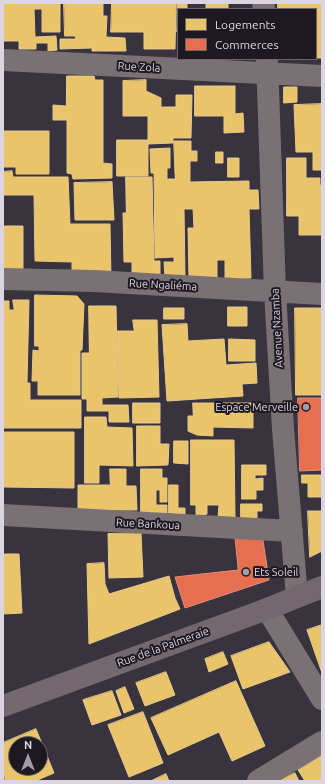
<!DOCTYPE html>
<html>
<head>
<meta charset="utf-8">
<style>
  body { margin:0 }
  #map { position:relative; width:325px; height:784px; overflow:hidden; background:#38333d; font-family:Ubuntu,sans-serif }
  canvas { display:block }
  .frame { position:absolute; inset:0; border:4px solid #dbd5e1; pointer-events:none }
  .legend { position:absolute; left:177px; top:8px; width:140px; height:52px; box-sizing:border-box; background:#1e1921; border:1px solid #6a646e; margin:0; padding:5px 7px; list-style:none; font-size:12px; color:#dbd5e1 }
  .legend li { display:flex; align-items:center; gap:8px; height:20px }
  .legend b { width:20px; border:1px solid #6a646e }
  .north { position:absolute; left:8px; top:736px; width:40px; height:40px; box-sizing:border-box; background:#1e1921; border:1px solid #6a646e; border-radius:50%; rotate:0deg; font-size:11px; font-weight:700; line-height:16px; text-align:center; color:#dbd5e1 }
  .north::after { content:''; display:block; margin:auto; width:14px; height:18px; background:#a29ca8; clip-path:polygon(50% 0,100% 100%,50% 72%,0 100%) }
</style>
</head>
<body>
<div id="map">
<canvas width="325" height="784"></canvas>
<div class="frame"></div>
<ul class="legend">
<li><b style="height:11px;background:#e9c46a"></b>Logements</li>
<li><b style="height:11px;background:#e76f51"></b>Commerces</li>
</ul>
<div class="north">N</div>
</div>
<script>
const context = document.querySelector('canvas').getContext('2d');
context.lineJoin = 'round';
function paint(path, color) {
  context.fillStyle = color;
  context.fill(path, 'evenodd');
}
function stroke(path, color, width, dash) {
  context.strokeStyle = color;
  context.lineWidth = width;
  context.lineCap = dash ? 'butt' : 'round';
  context.setLineDash(dash || []);
  context.stroke(path);
}
function drawText(font, color, halo, rows, align = 'center') {
  context.font = font + ' Ubuntu,sans-serif';
  context.lineWidth = 4;
  context.setLineDash([]);
  context.textBaseline = 'middle';
  context.strokeStyle = halo;
  context.fillStyle = color;
  for (const [text, x, y, turn = 0] of rows) {
    context.save();
    context.translate(x, y);
    context.rotate((+turn || 0) * Math.PI / 180);
    context.textAlign = isNaN(turn) ? turn : align;
    if (halo) context.strokeText(text, 0, 0);
    context.fillText(text, 0, 0);
    context.restore();
  }
}
const homes = new Path2D(`
  M3,3L60,4V32H42V9H34L35,37L56,36L57,50L48,51V43H36V49H19V41H3Z
  M64,3H103V16H107L106,37L125,38L126,51H92V48L60,49V39H76L75,36H65Z
  M112,3H176L175,49H144V32H111Z
  M217,3H228V9H178L177,32V4H187V9H206V4Z
  M278,3H322V58H316V9H278Z
  M67,76H94L95,80H103V163L112,164V178L73,179L72,174L67,173V120H53V105L66,106Z
  M146,80V91L161,98V107H176V95H192L191,138H173V143L148,144V116H123V81Z
  M195,86H235V114L243,113L244,132L224,133V116H195Z
  M284,87H297V102L284,103Z
  M322,104V170H313V152H296L294,105Z
  M3,131H49V174H16V167H3Z
  M117,140H148V176H117Z
  M174,141H191V151H197V161H190V182L249,181V190H258L259,209H249L251,278L225,279V260H217V278L189,279L188,228H194L193,209H184L185,277H165L164,262H174V257L155,258L154,173H151L150,149L170,148V168H167V179H175Z
  M216,152H223V163H216Z
  M228,158H239V177H228Z
  M287,158H306V178H320V185H322V235H299V216H287Z
  M12,171L13,177H68L70,224H110L111,278L72,275V262L35,261L34,195H3V172Z
  M126,177H152L154,261H160V274H132V262H124L123,213H126Z
  M112,182L114,220H75L74,183Z
  M3,226H23V271H3Z
  M35,295L77,296L84,304L82,350H80V395H38V381H32L33,350L39,351V346H35Z
  M13,300H29L27,383H30V400H81V428H3V301H9V310H14Z
  M89,306H116L118,397L102,398V405H128L129,422H109V411H87V399H82V353H89Z
  M228,307H247V326H228Z
  M164,308H184V319H164Z
  M295,308H322V395H296Z
  M133,320H157L159,397L119,398L117,331H134Z
  M187,324L188,341L224,339L226,365L256,363L257,383L242,384L243,396L167,401L162,325Z
  M229,339L255,340V361H229Z
  M133,403H160V423H133Z
  M193,403H253V428L213,427V436L197,435L188,431V416H193Z
  M85,417H106L107,427L132,428L133,466L99,465V483H85Z
  M137,426H160V444H169L168,465L137,466Z
  M3,432H74V488L3,487Z
  M191,440H234L235,517H218L219,505H207V514L196,516V505H191Z
  M174,441H188V464L174,463Z
  M242,465H266V475H255V479L263,478V490H256V499H242Z
  M110,469H126V486H136L137,510H78V485H110Z
  M141,469H162V478H167V502H160V490H156V505H167V513H141Z
  M302,475H322V497H308V483H302Z
  M169,485H178V508H185V514L169,513Z
  M241,504H262V511H257V520L241,519Z
  M308,511H322V551L310,557Z
  M141,533L143,577L109,578L108,534Z
  M3,554H19L22,613L4,614Z
  M104,563L105,584L109,594L169,576L175,598L180,609L89,644L87,564Z
  M322,625V673L307,630Z
  M269,642L290,672L243,689L231,656Z
  M223,652L228,664L209,672L205,659Z
  M166,672L175,695L145,706L136,683Z
  M236,681L265,746L232,761L219,732L168,755L151,718Z
  M125,687L134,709L124,713L116,691Z
  M112,691L121,715L92,725L83,700Z
  M143,712L163,763L129,777L108,725Z
  M36,729L54,773L35,781H5L3,743ZM16,744H40V768H16Z
  M321,756L322,781H305L298,770Z
  M295,773L299,781H278Z
  M166,774L169,781H151Z`);
paint(homes, '#e9c46a');
stroke(homes, '#e5c98e', 1);
const shops = new Path2D(`
  M298,398H322V470L300,471Z
  M235,534H262L269,580L185,608L175,577L238,570Z`);
paint(shops, '#e76f51');
stroke(shops, '#e38e7c', 1);
stroke(new Path2D(`
  M263,3L264,9
  M267,59L275,292L283,429L297,597
  M3,60L322,76
  M3,279L94,281L322,294
  M3,515L292,531
  M267,609L322,699
  M258,781L322,742`), '#797174', 22);
stroke(new Path2D(`
  M3,706L267,609L322,587`), '#72686e', 22);
for (const [x, y, r, color] of [
  [306,407,4,"#a29ca8"],
  [246,572,4,"#a29ca8"]
]) {
  const dot = new Path2D();
  dot.arc(x, y, r, 0, 2 * Math.PI);
  context.fillStyle = color;
  context.fill(dot);
  stroke(dot, '#1e1921', 1.5);
}
drawText('11px', '#dbd5e1', '#1e1921', [
  ["Rue Zola",139,67,3],
  ["Rue Ngaliéma",163,285,3],
  ["Avenue Nzamba",277,328,-93],
  ["Rue Bankoua",148,524,3],
  ["Rue de la Palmeraie",163,647,-20]
]);
drawText('11px', '#dbd5e1', '#1e1921', [
  ["Espace Merveille",298,407],
  ["Ets Soleil",254,572,"left"]
], 'right');
</script>
</body>
</html>
